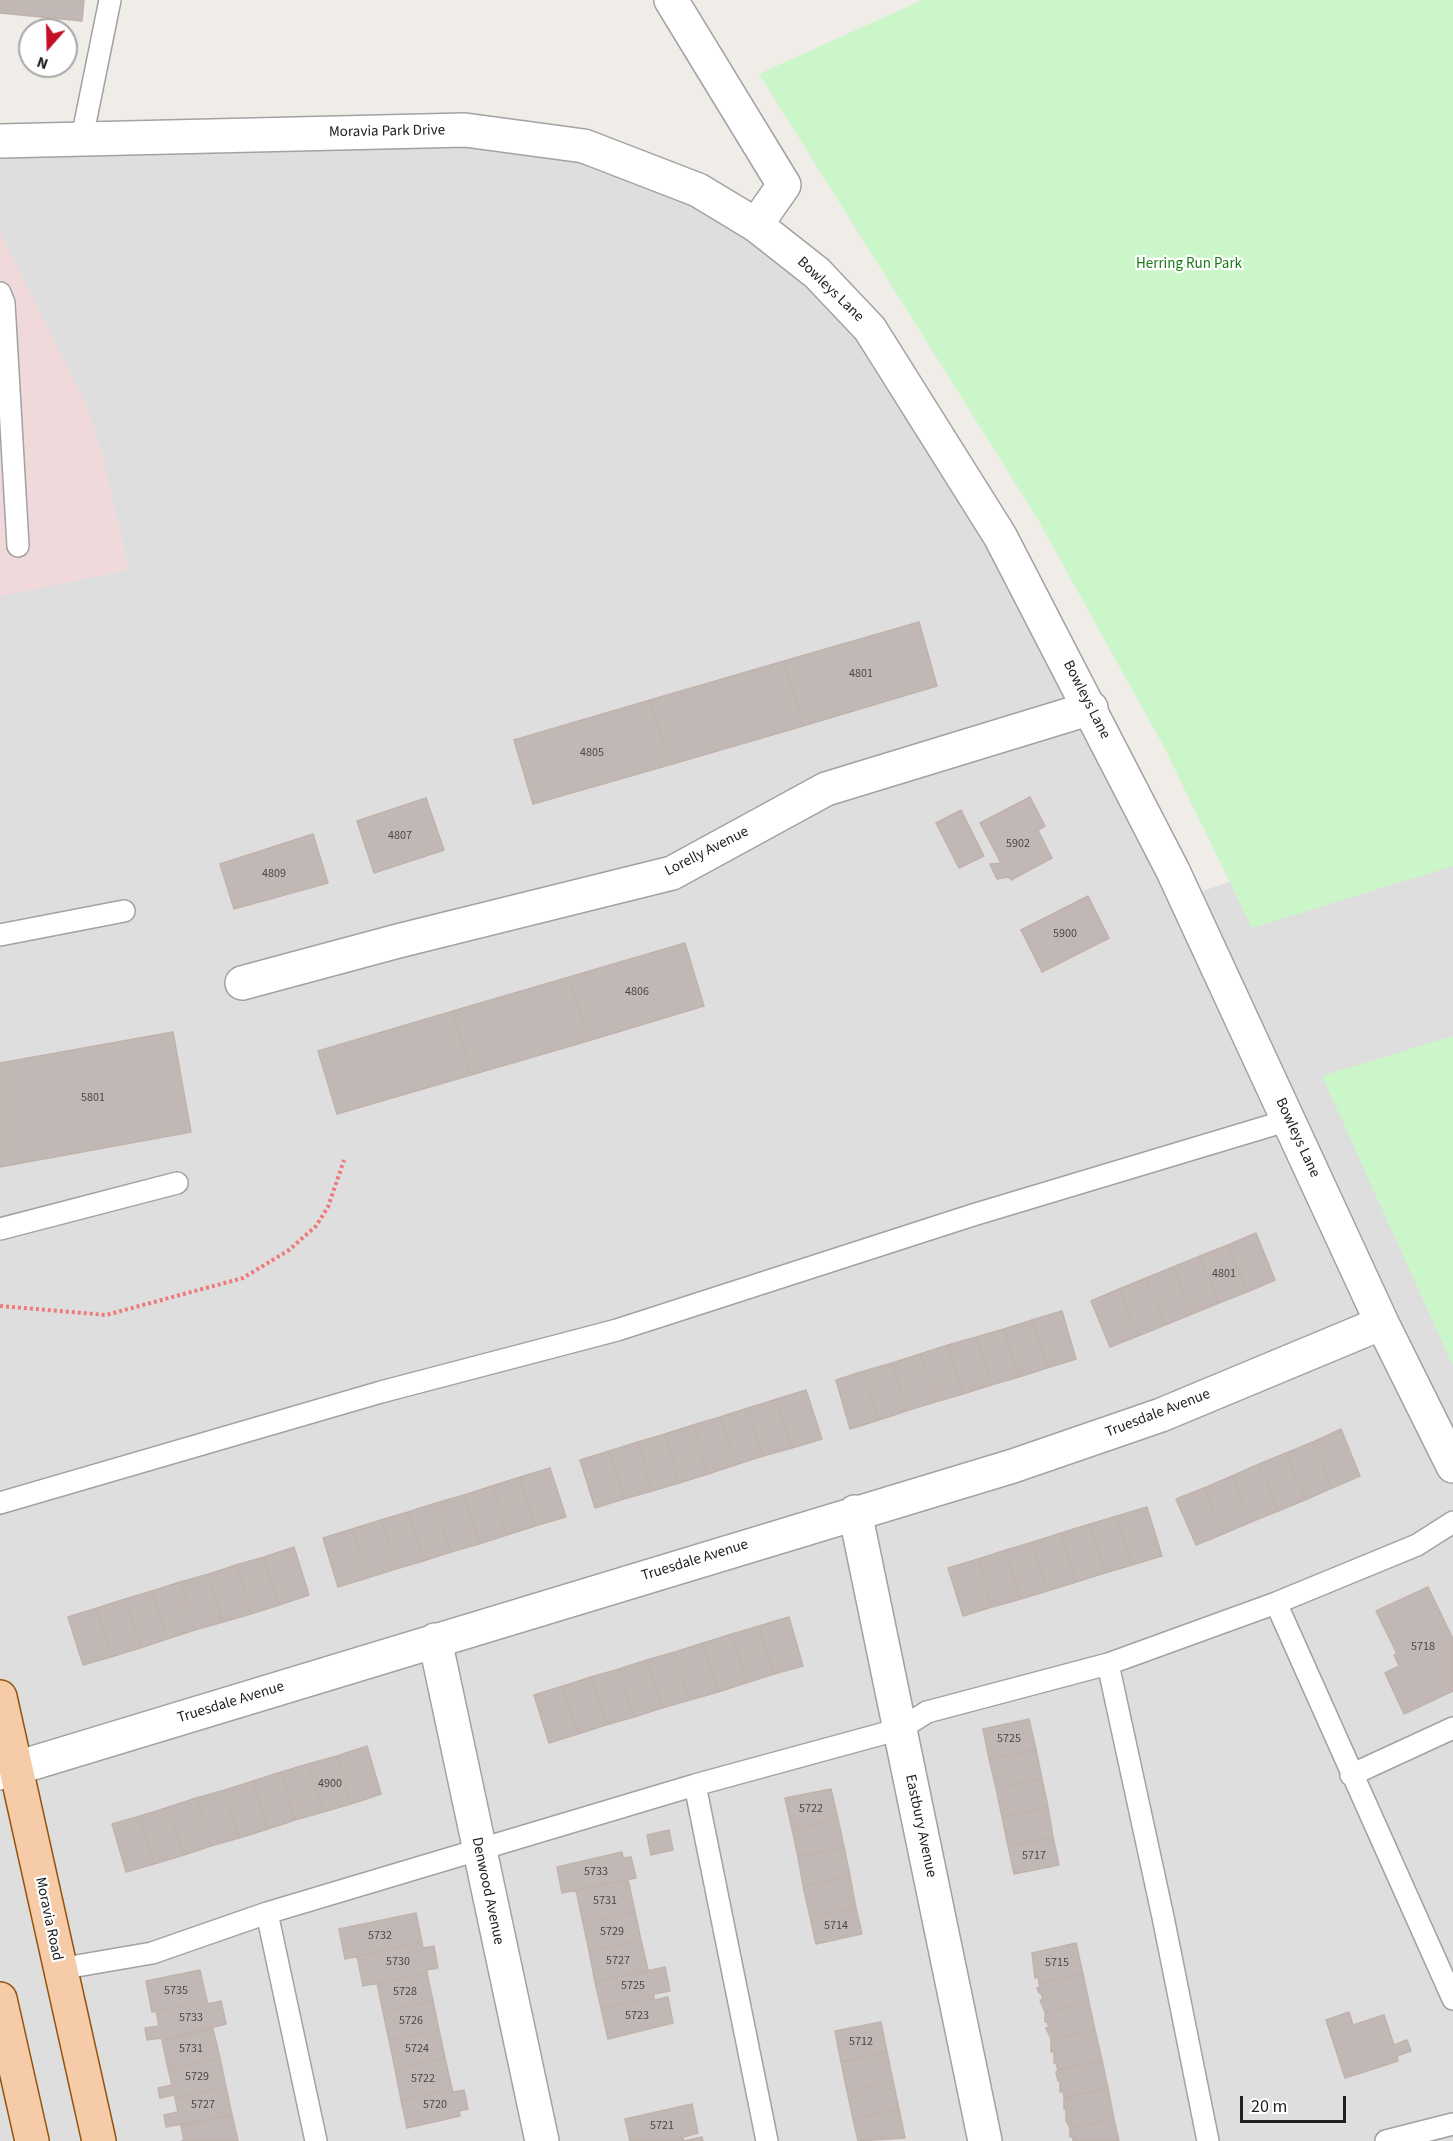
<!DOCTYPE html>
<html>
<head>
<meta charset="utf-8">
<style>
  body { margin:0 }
  #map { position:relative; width:1453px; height:2141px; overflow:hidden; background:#f0ede8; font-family:"Source Sans 3",sans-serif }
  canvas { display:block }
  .north { position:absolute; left:18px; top:18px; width:60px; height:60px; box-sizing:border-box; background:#fff; border:2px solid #a6a6a6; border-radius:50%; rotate:200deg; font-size:16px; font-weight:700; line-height:24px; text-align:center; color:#212121 }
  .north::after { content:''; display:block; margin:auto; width:21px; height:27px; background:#c30f24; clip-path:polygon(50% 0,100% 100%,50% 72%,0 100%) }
  .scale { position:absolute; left:1240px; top:2096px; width:106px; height:27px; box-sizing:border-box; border:3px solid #212121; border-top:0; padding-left:8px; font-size:18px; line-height:21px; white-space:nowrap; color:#212121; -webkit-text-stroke:4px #fff; paint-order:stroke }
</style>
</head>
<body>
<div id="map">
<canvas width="1453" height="2141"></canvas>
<div class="north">N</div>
<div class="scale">20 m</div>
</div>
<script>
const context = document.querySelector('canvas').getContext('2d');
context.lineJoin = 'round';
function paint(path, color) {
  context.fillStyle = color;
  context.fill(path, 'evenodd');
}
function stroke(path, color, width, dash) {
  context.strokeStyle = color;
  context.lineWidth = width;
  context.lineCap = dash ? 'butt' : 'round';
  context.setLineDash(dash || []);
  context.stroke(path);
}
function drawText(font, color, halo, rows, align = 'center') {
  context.font = font + ' "Source Sans 3",sans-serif';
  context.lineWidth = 4.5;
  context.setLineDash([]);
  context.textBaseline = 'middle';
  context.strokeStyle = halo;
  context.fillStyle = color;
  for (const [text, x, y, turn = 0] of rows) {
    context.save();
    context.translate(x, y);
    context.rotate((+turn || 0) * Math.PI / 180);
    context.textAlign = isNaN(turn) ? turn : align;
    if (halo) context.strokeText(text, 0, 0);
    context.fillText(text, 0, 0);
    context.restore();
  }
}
paint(new Path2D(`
  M465,130L698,190L870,329L1185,897L1453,806V2141H0V141Z`), '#dfdede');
paint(new Path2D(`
  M0,232L88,408L101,448L129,570L0,596Z`), '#f0d9db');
paint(new Path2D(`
  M922,0H1453V866L1252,928L1164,747L1037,518L759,74Z
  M1453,1036V1366L1322,1076Z`), '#cbf6c9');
const building = new Path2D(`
  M0,0H84L82,21L0,13Z
  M919,622L937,686L803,726L784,661Z
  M784,661L803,726L669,765L650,700Z
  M650,700L669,765L533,804L514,740Z
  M1030,797L1045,826L1038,830L1052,858L1011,880L1009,877L997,879L990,864L1001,863L980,823Z
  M426,798L444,850L374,873L357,821Z
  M961,810L984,856L959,868L936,823Z
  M313,834L328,883L234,909L220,864Z
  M1088,896L1109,938L1042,972L1021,930Z
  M685,943L704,1006L588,1041L569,977Z
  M569,977L588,1041L471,1075L453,1011Z
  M453,1011L471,1075L337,1114L318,1051Z
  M173,1032L191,1132L0,1167V1063Z
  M1256,1233L1275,1280L1247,1292L1228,1245Z
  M1228,1245L1247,1292L1219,1303L1200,1256Z
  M1200,1256L1219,1303L1192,1314L1173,1267Z
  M1173,1267L1192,1314L1165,1325L1146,1278Z
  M1146,1278L1165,1325L1138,1336L1119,1289Z
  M1119,1289L1138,1336L1110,1347L1091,1301Z
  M1062,1311L1076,1359L1047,1368L1032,1320Z
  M1032,1320L1047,1368L1019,1377L1004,1329Z
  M1004,1329L1019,1377L991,1385L976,1337Z
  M976,1337L991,1385L963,1394L948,1345Z
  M948,1345L963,1394L935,1402L920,1354Z
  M920,1354L935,1402L906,1411L892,1363Z
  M892,1363L906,1411L879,1420L864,1371Z
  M864,1371L879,1420L850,1429L836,1380Z
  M806,1390L822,1439L792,1448L777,1399Z
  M777,1399L792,1448L763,1456L748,1408Z
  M748,1408L763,1456L735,1465L720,1417Z
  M720,1417L735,1465L708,1474L693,1425Z
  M693,1425L708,1474L679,1483L665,1434Z
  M1341,1429L1360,1476L1332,1488L1313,1442Z
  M665,1434L679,1483L652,1491L638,1442Z
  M638,1442L652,1491L624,1499L609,1451Z
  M1313,1442L1332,1488L1305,1500L1286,1453Z
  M609,1451L624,1499L595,1508L580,1460Z
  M1286,1453L1305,1500L1278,1511L1259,1464Z
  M1259,1464L1278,1511L1251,1522L1232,1476Z
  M550,1468L566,1517L535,1526L520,1477Z
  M1232,1476L1251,1522L1223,1534L1204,1488Z
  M520,1477L535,1526L507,1535L492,1486Z
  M492,1486L507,1535L479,1544L464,1495Z
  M1204,1488L1223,1534L1196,1545L1176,1499Z
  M464,1495L479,1544L451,1552L436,1503Z
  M436,1503L451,1552L423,1561L408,1512Z
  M1147,1507L1162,1556L1132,1565L1117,1516Z
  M408,1512L423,1561L396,1569L381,1520Z
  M1117,1516L1132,1565L1105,1573L1090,1524Z
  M381,1520L396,1569L367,1578L352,1529Z
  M1090,1524L1105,1573L1076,1582L1061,1533Z
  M352,1529L367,1578L338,1587L323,1538Z
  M1061,1533L1076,1582L1047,1591L1033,1542Z
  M1033,1542L1047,1591L1021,1599L1006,1550Z
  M294,1547L309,1595L279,1605L264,1557Z
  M1006,1550L1021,1599L992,1607L978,1559Z
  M264,1557L279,1605L251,1614L236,1565Z
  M978,1559L992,1607L963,1616L948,1568Z
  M236,1565L251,1614L223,1622L209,1574Z
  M209,1574L223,1622L195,1630L180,1582Z
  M180,1582L195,1630L167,1639L152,1591Z
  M1428,1587L1453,1639V1691L1404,1714L1385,1673L1399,1666L1394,1655L1397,1654L1376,1611Z
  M152,1591L167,1639L140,1648L125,1599Z
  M125,1599L140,1648L111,1657L97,1608Z
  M97,1608L111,1657L83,1665L68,1617Z
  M789,1617L803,1666L774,1674L759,1626Z
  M759,1626L774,1674L746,1683L732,1634Z
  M732,1634L746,1683L718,1692L703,1643Z
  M703,1643L718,1692L690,1700L675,1652Z
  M675,1652L690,1700L662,1708L647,1660Z
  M647,1660L662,1708L634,1717L619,1669Z
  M619,1669L634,1717L606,1725L591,1677Z
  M591,1677L606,1725L578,1734L563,1686Z
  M563,1686L578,1734L549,1743L534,1695Z
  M1029,1719L1036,1749L989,1759L983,1729Z
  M367,1746L381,1794L351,1804L337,1756Z
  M1036,1749L1042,1779L996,1788L989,1759Z
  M337,1756L351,1804L323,1812L308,1764Z
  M308,1764L323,1812L295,1820L281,1772Z
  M281,1772L295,1820L268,1829L253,1781Z
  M1042,1779L1048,1807L1002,1817L996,1788Z
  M253,1781L268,1829L239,1838L225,1790Z
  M831,1789L838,1819L792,1829L785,1798Z
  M225,1790L239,1838L211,1846L196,1798Z
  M196,1798L211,1846L184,1855L169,1807Z
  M169,1807L184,1855L154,1864L140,1816Z
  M1048,1807L1053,1837L1008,1846L1002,1817Z
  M140,1816L154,1864L126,1872L112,1824Z
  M838,1819L844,1847L798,1857L792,1829Z
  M669,1830L673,1850L651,1855L647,1835Z
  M1053,1837L1059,1865L1014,1874L1008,1846Z
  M844,1847L850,1876L803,1886L798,1857Z
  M622,1852L623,1858L631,1857L636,1878L562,1893L557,1867Z
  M850,1876L856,1908L810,1917L803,1886Z
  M628,1879L635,1912L583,1923L576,1890Z
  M856,1908L862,1934L816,1944L810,1917Z
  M635,1912L641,1940L589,1951L583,1923Z
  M416,1913L422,1942L345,1959L339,1929Z
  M641,1940L648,1970L595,1982L589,1951Z
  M422,1942L423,1948L434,1946L438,1968L427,1970V1973L363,1986L357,1956Z
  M1076,1943L1083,1974L1039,1983L1038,1977L1035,1978L1032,1953Z
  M665,1967L670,1991L654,1994V1998L601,2008L595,1982Z
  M200,1970L207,2001L152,2012L146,1981Z
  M427,1973L433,2001L383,2012L377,1983Z
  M1083,1974L1089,2002L1045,2012L1040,2000H1043L1041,1993H1039L1037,1988L1040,1987L1039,1983Z
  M668,1997L673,2023L608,2039L601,2008L654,1998L655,2000Z
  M207,2001L208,2004L221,2001L226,2024L162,2040L161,2038L147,2040L145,2028L159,2026L156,2011Z
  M433,2001L439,2030L389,2040L383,2012Z
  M1089,2002L1095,2030L1051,2039L1046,2028L1049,2027L1047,2022H1045V2012Z
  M1349,2012L1353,2025L1384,2015L1394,2045L1407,2040L1411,2051L1397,2056L1398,2061L1345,2078L1326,2020Z
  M881,2022L887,2052L841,2062L835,2031Z
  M213,2029L220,2058L168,2069L162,2040Z
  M439,2030L445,2058L395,2069L389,2040Z
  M1095,2030L1102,2060L1058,2070L1056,2063H1054V2051L1051,2052V2039Z
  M887,2052L893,2081L847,2091L841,2062Z
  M220,2058L226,2087L175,2098L174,2095L160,2098L158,2088L172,2085L168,2069Z
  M445,2058L452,2089L401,2100L395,2069Z
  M1102,2060L1108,2088L1064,2098L1063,2091L1060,2092V2080L1058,2081L1056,2072L1058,2070Z
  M893,2081L899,2109L853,2119L847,2091Z
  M226,2087L232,2115L166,2127L164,2115L178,2112L175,2098Z
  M1108,2088L1114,2119L1070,2128L1066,2121V2109H1064V2098Z
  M452,2089L453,2092L464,2090L468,2109L459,2111L460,2116L407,2128L401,2100Z
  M692,2104L698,2133L670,2141H630L625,2119Z
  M899,2109L905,2138L858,2141L853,2119Z
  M232,2115L238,2141H181H184L181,2126Z
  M1114,2119L1119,2141H1073V2137H1070V2128Z
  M702,2137L703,2141H670L683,2138L684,2141Z`);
paint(building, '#c1b8b5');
stroke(building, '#c1b2ab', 1.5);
const service = new Path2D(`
  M82,138L110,0
  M0,293L4,303L18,546
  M0,935L124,911
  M0,1229L177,1183
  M0,1503L381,1392L617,1330L973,1215L1289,1120
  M1276,1603L1453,1999
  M1108,1664L1163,1917L1208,2141
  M1351,1775L1453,1728
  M695,1785L767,2141
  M267,1913L316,2141
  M59,1969L152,1953L267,1913L695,1785L900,1729L927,1712L1108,1664L1276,1603L1417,1545L1453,1522
  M1386,2141L1453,2124`);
const minor = new Path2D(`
  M671,0L784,185L756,225L817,273L870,329L1000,536L1173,871L1382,1323L1453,1466
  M242,983L398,941L672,873L826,789L1091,708
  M855,1512L985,2141
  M435,1640L542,2141
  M0,1773L1013,1466L1161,1415L1382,1323`);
const tertiary = new Path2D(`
  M0,141L465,130L584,146L698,190L756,225`);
const primary = new Path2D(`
  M0,1697L99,2141
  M0,1999L32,2141`);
stroke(service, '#a2a2a2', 24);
stroke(minor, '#a2a2a2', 36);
stroke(tertiary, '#a2a2a2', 36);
stroke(primary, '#93550b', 36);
stroke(new Path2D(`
  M0,1306L106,1315L243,1278L289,1250L316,1226L328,1207L344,1160`), '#f0797b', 4, [3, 3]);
stroke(service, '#fff', 21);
stroke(minor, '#fff', 33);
stroke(tertiary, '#fff', 33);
stroke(primary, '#f6cba8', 33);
drawText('12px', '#494746', null, [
  ["4801",861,674],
  ["4805",592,753],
  ["4807",400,836],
  ["5902",1018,844],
  ["4809",274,874],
  ["5900",1065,934],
  ["4806",637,992],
  ["5801",93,1098],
  ["4801",1224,1274],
  ["5718",1423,1647],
  ["5725",1009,1739],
  ["4900",330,1784],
  ["5722",811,1809],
  ["5717",1034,1856],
  ["5733",596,1872],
  ["5731",605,1901],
  ["5714",836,1926],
  ["5729",612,1932],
  ["5732",380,1936],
  ["5727",618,1961],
  ["5730",398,1962],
  ["5715",1057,1963],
  ["5725",633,1986],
  ["5735",176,1991],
  ["5728",405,1992],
  ["5723",637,2016],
  ["5733",191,2018],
  ["5726",411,2021],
  ["5712",861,2042],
  ["5731",191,2049],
  ["5724",417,2049],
  ["5729",197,2077],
  ["5722",423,2079],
  ["5727",203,2105],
  ["5720",435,2105],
  ["5721",662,2126]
]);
drawText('15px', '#212121', '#fff', [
  ["Moravia Park Drive",387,132,-1],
  ["Bowleys Lane",830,290,44],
  ["Bowleys Lane",1086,700,63],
  ["Lorelly Avenue",707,852,-27],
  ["Bowleys Lane",1297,1138,65],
  ["Truesdale Avenue",1158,1414,-21],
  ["Truesdale Avenue",695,1561,-17],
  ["Truesdale Avenue",231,1703,-17],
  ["Eastbury Avenue",920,1826,78],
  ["Denwood Avenue",487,1891,78],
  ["Moravia Road",48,1919,78]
]);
drawText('15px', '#187a14', '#fff', [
  ["Herring Run Park",1189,265]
]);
</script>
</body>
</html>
